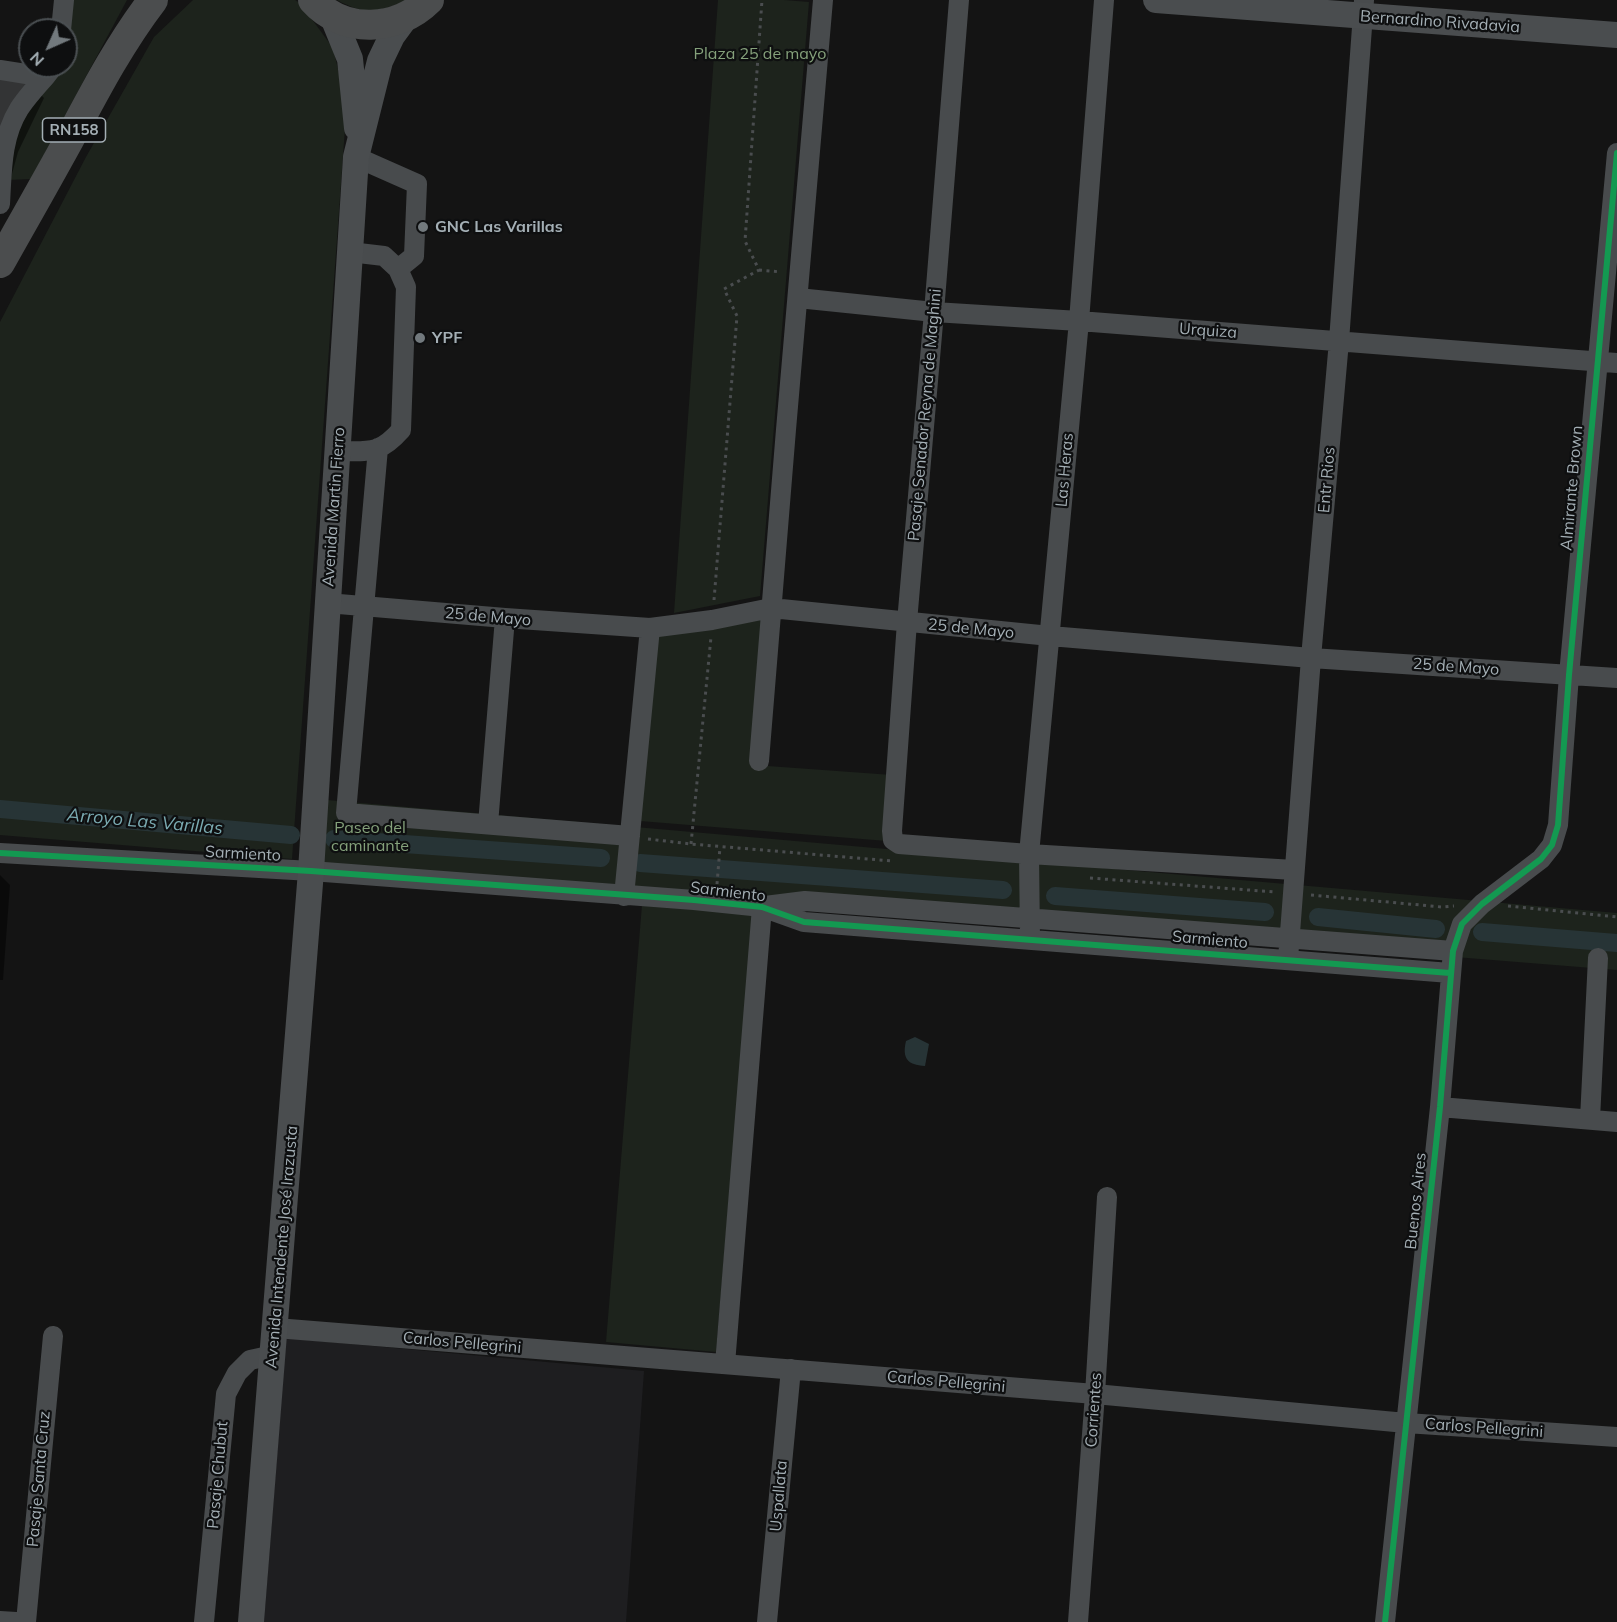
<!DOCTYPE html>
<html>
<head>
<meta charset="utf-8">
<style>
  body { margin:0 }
  #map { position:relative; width:1617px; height:1622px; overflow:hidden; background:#141414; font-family:Mulish,sans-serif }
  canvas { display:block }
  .north { position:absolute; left:18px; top:18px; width:60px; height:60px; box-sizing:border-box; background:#0e0f10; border:2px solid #4a4f52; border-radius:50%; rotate:225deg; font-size:16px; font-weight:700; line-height:24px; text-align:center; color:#a4afb5 }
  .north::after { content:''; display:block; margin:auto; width:21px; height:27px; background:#72797d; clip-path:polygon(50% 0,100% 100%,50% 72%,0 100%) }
</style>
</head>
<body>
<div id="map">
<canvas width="1617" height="1622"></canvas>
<div class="north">N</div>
</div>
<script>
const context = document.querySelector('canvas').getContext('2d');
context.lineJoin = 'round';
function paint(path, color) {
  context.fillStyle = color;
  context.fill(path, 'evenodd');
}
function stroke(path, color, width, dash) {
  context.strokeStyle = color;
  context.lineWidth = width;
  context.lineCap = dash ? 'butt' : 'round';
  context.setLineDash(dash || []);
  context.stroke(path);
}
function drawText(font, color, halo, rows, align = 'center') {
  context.font = font + ' Mulish,sans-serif';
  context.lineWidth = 4.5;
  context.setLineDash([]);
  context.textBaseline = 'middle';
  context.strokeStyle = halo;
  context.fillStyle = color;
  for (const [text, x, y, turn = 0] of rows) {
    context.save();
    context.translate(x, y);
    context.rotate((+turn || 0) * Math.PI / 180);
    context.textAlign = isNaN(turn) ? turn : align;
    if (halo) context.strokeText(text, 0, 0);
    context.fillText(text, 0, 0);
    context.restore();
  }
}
paint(new Path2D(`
  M286,1338L644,1371L626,1622H264Z`), '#1e1e20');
paint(new Path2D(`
  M73,0H127L31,179L7,180L18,123L54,74L62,66H66V54Z
  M193,0H295L300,3L333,48L342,86L345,128L292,859L0,835V322L86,157L154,37Z
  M337,0H410C377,11 369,17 337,0Z
  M718,0H784L809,2L760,596L674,613Z
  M765,615L754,765L892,775L887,841L640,821L657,636Z
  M327,800L1617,913V970L322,866Z
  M642,905L753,914L716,1352L606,1342Z`), '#1d231c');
paint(new Path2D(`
  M915,1037L929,1044L925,1066C907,1065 902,1058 906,1041Z`), '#273436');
paint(new Path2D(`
  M27,81L44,98L18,152L4,203Z
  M0,875L10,885L3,980H0Z`), '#0007');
stroke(new Path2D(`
  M0,809L291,835
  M334,839L601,858
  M640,863L1003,890
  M1055,896L1265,912
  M1318,917L1436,929
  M1482,932L1617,943`), '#273436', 18);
paint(new Path2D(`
  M0,76L28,80L0,136Z`), '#333435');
stroke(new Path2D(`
  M759,270L781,272
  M714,600L737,316L724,289L759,270L745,241L762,0
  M648,839L691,844L892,861
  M691,844L711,637
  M1090,878L1275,892
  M717,884L720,847
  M1311,895L1442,907L1454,906
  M1508,906L1617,917`), '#4a4d4f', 3, [3, 4.5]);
stroke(new Path2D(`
  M959,0L934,312L907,622L892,831L893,840L899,844L1029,854L1294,870
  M61,30L64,0
  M0,70L45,77L52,68
  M356,157L417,184L414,256L398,269
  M0,204C2,171 1,138 19,109C26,98 36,87 45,77
  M798,298L934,312L1079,321L1617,363
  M378,448L346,813L630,836
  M337,451C369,451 379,455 401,430L406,287L398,269L384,256L350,252
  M327,603L505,618L650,628L712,620L771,608L1050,636L1311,658L1617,678
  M759,761C778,507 802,254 823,0
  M488,824L505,618
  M0,853L311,871L694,900L762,907L804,922L1450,973
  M624,896L650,628
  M765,906L805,901L1453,951
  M1030,939L1029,854L1079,321L1104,0
  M1288,959L1311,658L1339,341L1364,0
  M1440,1107L1617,1122
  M1590,1119L1598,958
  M276,1328L1095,1394L1406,1423L1617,1437
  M725,1364L762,907
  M0,1621L16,1622
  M26,1622L53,1336
  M204,1622L226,1394L237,1373L250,1360L273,1355
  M767,1622L791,1369
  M1078,1622L1095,1394L1107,1197
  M1385,1622L1440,1107L1453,951L1462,924L1482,904L1541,859L1552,845L1558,825L1569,675L1617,153`), '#484b4d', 20);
stroke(new Path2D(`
  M1156,0L1617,35
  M332,15L350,59L357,128
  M251,1622L311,871L356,157L380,61L392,36L406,17`), '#4a4d4f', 26);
stroke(new Path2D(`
  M313,0C344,35 398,31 429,0
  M0,263C23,222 47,180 70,138C95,91 120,43 153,0`), '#4b4d4e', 30);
stroke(new Path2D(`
  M0,853L311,871L694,900L762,907L804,922L1450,973
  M1385,1622L1440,1107L1453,951L1462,924L1482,904L1541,859L1552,845L1558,825L1569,675L1617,153`), '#139951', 6);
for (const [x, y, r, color] of [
  [423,227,6,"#72797d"],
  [420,338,6,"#72797d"]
]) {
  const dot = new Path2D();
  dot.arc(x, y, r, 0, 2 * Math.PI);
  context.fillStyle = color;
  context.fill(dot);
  stroke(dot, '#0e0f10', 2);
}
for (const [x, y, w] of [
  [74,130,63]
]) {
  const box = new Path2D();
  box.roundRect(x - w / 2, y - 12, w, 24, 4.5);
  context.fillStyle = '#0e0f10';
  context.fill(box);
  stroke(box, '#a4afb5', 1.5);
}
drawText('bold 15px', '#a4afb5', null, [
  ["RN158",74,130]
]);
drawText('16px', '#a4afb5', '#0e0f10', [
  ["Bernardino Rivadavia",1440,22,4],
  ["Urquiza",1208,331,4],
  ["Pasaje Senador Reyna de Maghini",925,415,-85],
  ["Las Heras",1065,470,-85],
  ["Entr Rios",1327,480,-85],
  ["Almirante Brown",1572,488,-85],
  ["Avenida Martin Fierro",334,507,-86],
  ["25 de Mayo",488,617,5],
  ["25 de Mayo",971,629,6],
  ["25 de Mayo",1456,667,4],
  ["Sarmiento",243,854,3],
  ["Sarmiento",728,892,7],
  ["Sarmiento",1210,940,5],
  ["Buenos Aires",1416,1201,-84],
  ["Avenida Intendente José Irazusta",282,1247,-85],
  ["Carlos Pellegrini",462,1343,5],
  ["Carlos Pellegrini",946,1382,5],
  ["Corrientes",1094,1410,-86],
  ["Carlos Pellegrini",1484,1428,4],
  ["Pasaje Chubut",218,1475,-85],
  ["Pasaje Santa Cruz",39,1479,-85],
  ["Uspallata",779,1496,-85]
]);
drawText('16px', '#85a17b', '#0e0f10', [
  ["Plaza 25 de mayo",760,54],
  ["Paseo del",370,828],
  ["caminante",370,846]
]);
drawText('bold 16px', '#a4afb5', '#0e0f10', [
  ["GNC Las Varillas",435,227],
  ["YPF",432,338]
], 'left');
drawText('italic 18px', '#7aaab1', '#0e0f10', [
  ["Arroyo Las Varillas",145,822,5]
]);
</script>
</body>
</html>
